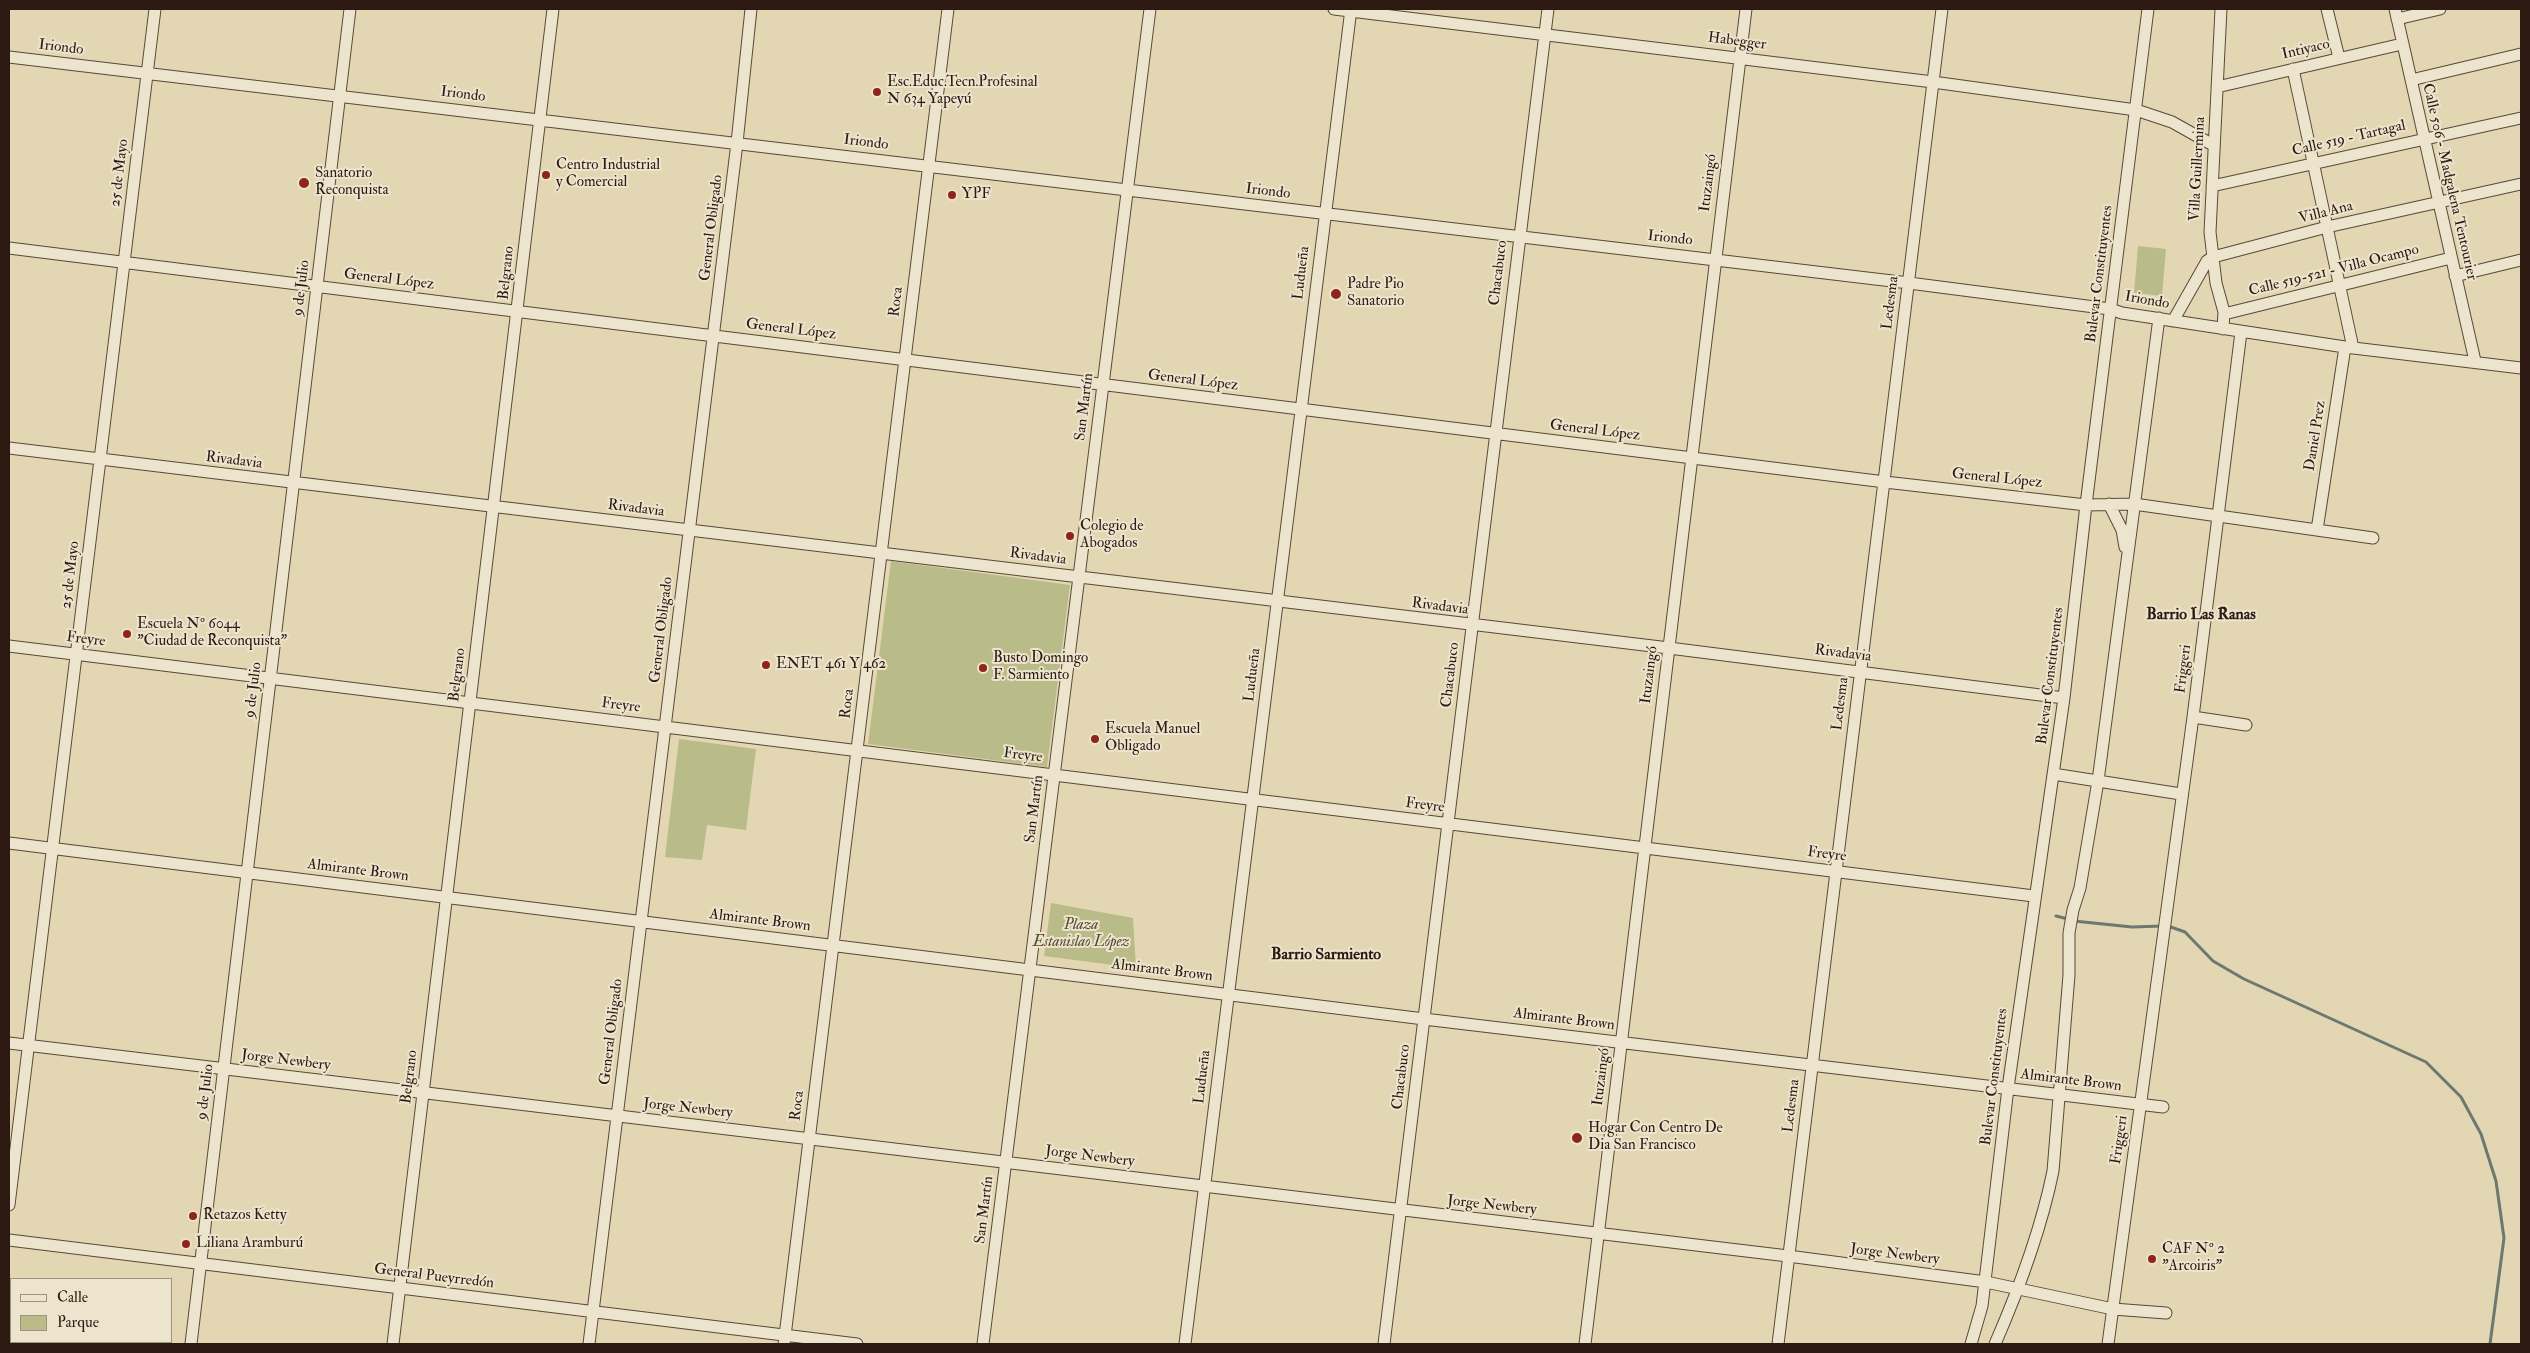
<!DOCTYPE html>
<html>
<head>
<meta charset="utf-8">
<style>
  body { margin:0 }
  #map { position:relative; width:2530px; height:1353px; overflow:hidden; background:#e3d6b2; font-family:"IM FELL Double Pica",serif }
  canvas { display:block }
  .frame { position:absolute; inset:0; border:10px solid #2b1912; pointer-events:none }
  .legend { position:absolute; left:10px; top:1278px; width:162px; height:65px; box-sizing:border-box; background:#ede4cd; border:1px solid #9f9382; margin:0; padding:6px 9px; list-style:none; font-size:15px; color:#2b1912 }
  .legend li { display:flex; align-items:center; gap:10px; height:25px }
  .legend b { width:25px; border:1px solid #9f9382 }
</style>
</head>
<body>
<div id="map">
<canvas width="2530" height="1353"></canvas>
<div class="frame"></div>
<ul class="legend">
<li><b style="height:6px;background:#ede4cd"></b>Calle</li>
<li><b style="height:14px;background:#b9bc88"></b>Parque</li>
</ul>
</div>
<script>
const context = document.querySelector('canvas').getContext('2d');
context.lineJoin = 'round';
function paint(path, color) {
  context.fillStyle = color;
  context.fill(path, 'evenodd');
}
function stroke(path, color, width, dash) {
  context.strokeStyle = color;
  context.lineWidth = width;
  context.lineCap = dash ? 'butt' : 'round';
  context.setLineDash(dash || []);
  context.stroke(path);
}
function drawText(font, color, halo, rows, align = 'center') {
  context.font = font + ' "IM FELL Double Pica",serif';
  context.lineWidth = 4;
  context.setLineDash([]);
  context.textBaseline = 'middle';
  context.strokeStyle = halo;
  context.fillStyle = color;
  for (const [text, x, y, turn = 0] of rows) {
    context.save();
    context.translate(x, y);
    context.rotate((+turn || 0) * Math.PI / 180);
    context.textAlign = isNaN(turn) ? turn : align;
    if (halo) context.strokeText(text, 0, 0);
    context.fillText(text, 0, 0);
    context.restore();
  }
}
paint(new Path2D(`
  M2138,246L2166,249L2162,296L2134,293Z
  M891,561L1070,585L1047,767L868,744Z
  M679,739L756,749L746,830L707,825L702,860L665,857Z
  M1051,903L1133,918L1136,968L1044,956Z`), '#b9bc88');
stroke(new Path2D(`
  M2056,916L2068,919
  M2074,921L2132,927L2162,926
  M2168,926L2185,932L2213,961L2244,979L2426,1062L2461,1097L2481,1134L2496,1181L2504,1238L2490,1344`), '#6b7971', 3);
const minor = new Path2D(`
  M1334,9L1933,82L2136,110L2172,122L2213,145
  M2221,9L2210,232L2216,283L2224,312L2223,329
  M2327,9L2339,58
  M2395,9L2475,361
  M2397,19L2440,9
  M9,57L1909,283L2110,309L2122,313L2345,347L2521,368
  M2293,69L2353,348
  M2411,80L2521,54
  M2217,87L2402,44
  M2212,186L2521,118
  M9,248L1885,482L2086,505L2134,504L2373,538
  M2455,276L2521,260
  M2224,314L2451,258
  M2173,321L2207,261L2213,257L2327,227L2521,184
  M9,448L1669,648L2064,698
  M2109,504L2122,530L2125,547
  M2317,530L2345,347
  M9,646L2034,896
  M2193,717L2246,725
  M2053,774L2181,794
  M9,843L1424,1019L2163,1107
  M9,1043L1788,1256L1986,1282L2113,1309L2166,1313
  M9,1205L155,9
  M9,1240L857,1344
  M191,1344L350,9
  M393,1344L553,9
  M589,1344L737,143L751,9
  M784,1344L948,9
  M983,1344L1150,9
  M1185,1344L1351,9
  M1384,1344L1548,9
  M1585,1344L1746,9
  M1778,1344L1942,9
  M1971,1344L1982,1306L2008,1088L2064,698L2086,505L2148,9
  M1995,1344C2019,1289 2041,1230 2053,1171L2069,975V933L2073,910L2080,888L2098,781L2159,318
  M2108,1344L2193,717L2241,332`);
stroke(minor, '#59483a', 13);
stroke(minor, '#ede4cd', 11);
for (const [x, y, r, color] of [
  [877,92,5,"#8f2418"],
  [546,175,5,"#8f2418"],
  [304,183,6,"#8f2418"],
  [952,195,5,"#8f2418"],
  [1336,294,6,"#8f2418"],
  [1070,536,5,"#8f2418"],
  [127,634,5,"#8f2418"],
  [766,665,5,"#8f2418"],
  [983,668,5,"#8f2418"],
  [1095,739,5,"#8f2418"],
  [1577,1138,6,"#8f2418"],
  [193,1216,5,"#8f2418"],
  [186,1244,5,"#8f2418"],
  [2152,1259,5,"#8f2418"]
]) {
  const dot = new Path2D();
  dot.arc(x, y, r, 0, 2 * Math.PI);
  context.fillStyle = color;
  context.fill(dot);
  stroke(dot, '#ede4cd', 2);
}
drawText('15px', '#2b1912', '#ede4cd', [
  ["Habegger",1737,42,7],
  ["Iriondo",61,48,7],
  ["Intiyaco",2306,50,-13],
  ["Iriondo",463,95,7],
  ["Calle 519 - Tartagal",2349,139,-13],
  ["Iriondo",866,143,7],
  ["Villa Guillermina",2198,169,-87],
  ["25 de Mayo",120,173,-83],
  ["Calle 506 - Madgalena Tentourier",2449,182,77],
  ["Ituzaingó",1709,183,-83],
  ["Iriondo",1268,192,7],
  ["Villa Ana",2326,213,-14],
  ["General Obligado",712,228,-83],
  ["Iriondo",1670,239,6],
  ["Calle 519-521 - Villa Ocampo",2334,271,-14],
  ["Belgrano",507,273,-84],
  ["Ludueña",1302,273,-83],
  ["Chacabuco",1499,273,-83],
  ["Bulevar Constituyentes",2100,274,-83],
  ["General López",389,280,7],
  ["9 de Julio",302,288,-83],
  ["Iriondo",2147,301,10],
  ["Roca",897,302,-83],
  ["Ledesma",1891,303,-83],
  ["General López",791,330,7],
  ["General López",1193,381,7],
  ["San Martín",1085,407,-83],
  ["General López",1595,431,7],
  ["Daniel Prez",2316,436,-81],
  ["Rivadavia",234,461,7],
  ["General López",1997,479,6],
  ["Rivadavia",636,509,7],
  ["Rivadavia",1038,557,7],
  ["25 de Mayo",71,575,-83],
  ["Rivadavia",1440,607,7],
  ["General Obligado",662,630,-83],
  ["Freyre",86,640,7],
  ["Rivadavia",1843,654,7],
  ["Friggeri",2184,669,-83],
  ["Belgrano",458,675,-83],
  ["Ludueña",1253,675,-83],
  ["Chacabuco",1451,675,-83],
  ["Ituzaingó",1650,675,-83],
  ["Bulevar Constituyentes",2051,676,-83],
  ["9 de Julio",254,690,-83],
  ["Roca",848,704,-83],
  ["Ledesma",1841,704,-83],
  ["Freyre",621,706,7],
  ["Freyre",1023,756,7],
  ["Freyre",1425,806,7],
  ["San Martín",1035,809,-83],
  ["Freyre",1827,855,7],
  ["Almirante Brown",358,871,7],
  ["Almirante Brown",760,921,7],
  ["Almirante Brown",1162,971,7],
  ["Almirante Brown",1564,1020,7],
  ["General Obligado",612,1032,-83],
  ["Jorge Newbery",286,1061,7],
  ["Belgrano",410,1077,-83],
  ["Ludueña",1203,1077,-83],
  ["Chacabuco",1402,1077,-83],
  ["Ituzaingó",1602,1077,-83],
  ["Bulevar Constituyentes",1995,1077,-83],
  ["Almirante Brown",2071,1081,7],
  ["9 de Julio",206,1092,-83],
  ["Roca",798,1106,-83],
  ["Ledesma",1792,1106,-83],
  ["Jorge Newbery",688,1109,6],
  ["Friggeri",2120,1140,-82],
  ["Jorge Newbery",1090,1157,7],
  ["Jorge Newbery",1492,1206,6],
  ["San Martín",985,1210,-83],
  ["Jorge Newbery",1895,1255,7],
  ["General Pueyrredón",434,1277,7]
]);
drawText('15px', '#2b1912', '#ede4cd', [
  ["Esc.Educ.Tecn.Profesinal",887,83],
  ["N 634 Yapeyú",887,100],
  ["Centro Industrial",556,166],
  ["y Comercial",556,183],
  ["Sanatorio",315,174],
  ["Reconquista",315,191],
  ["YPF",962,195],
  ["Padre Pio",1347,285],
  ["Sanatorio",1347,302],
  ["Colegio de",1080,527],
  ["Abogados",1080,544],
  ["Escuela Nº 6044",137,625],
  ["\"Ciudad de Reconquista\"",137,642],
  ["Busto Domingo",993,659],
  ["F. Sarmiento",993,676],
  ["ENET 461 Y 462",776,665],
  ["Escuela Manuel",1105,730],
  ["Obligado",1105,747],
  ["Hogar Con Centro De",1588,1129],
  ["Dia San Francisco",1588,1146],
  ["Retazos Ketty",203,1216],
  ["Liliana Aramburú",196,1244],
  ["CAF Nº 2",2162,1250],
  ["\"Arcoiris\"",2162,1267]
], 'left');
drawText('italic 15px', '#564a35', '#ede4cd', [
  ["Plaza",1081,926],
  ["Estanislao López",1081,943]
]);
drawText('bold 16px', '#2b1912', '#ede4cd', [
  ["Barrio Las Ranas",2201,616],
  ["Barrio Sarmiento",1326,956]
]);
</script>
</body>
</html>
